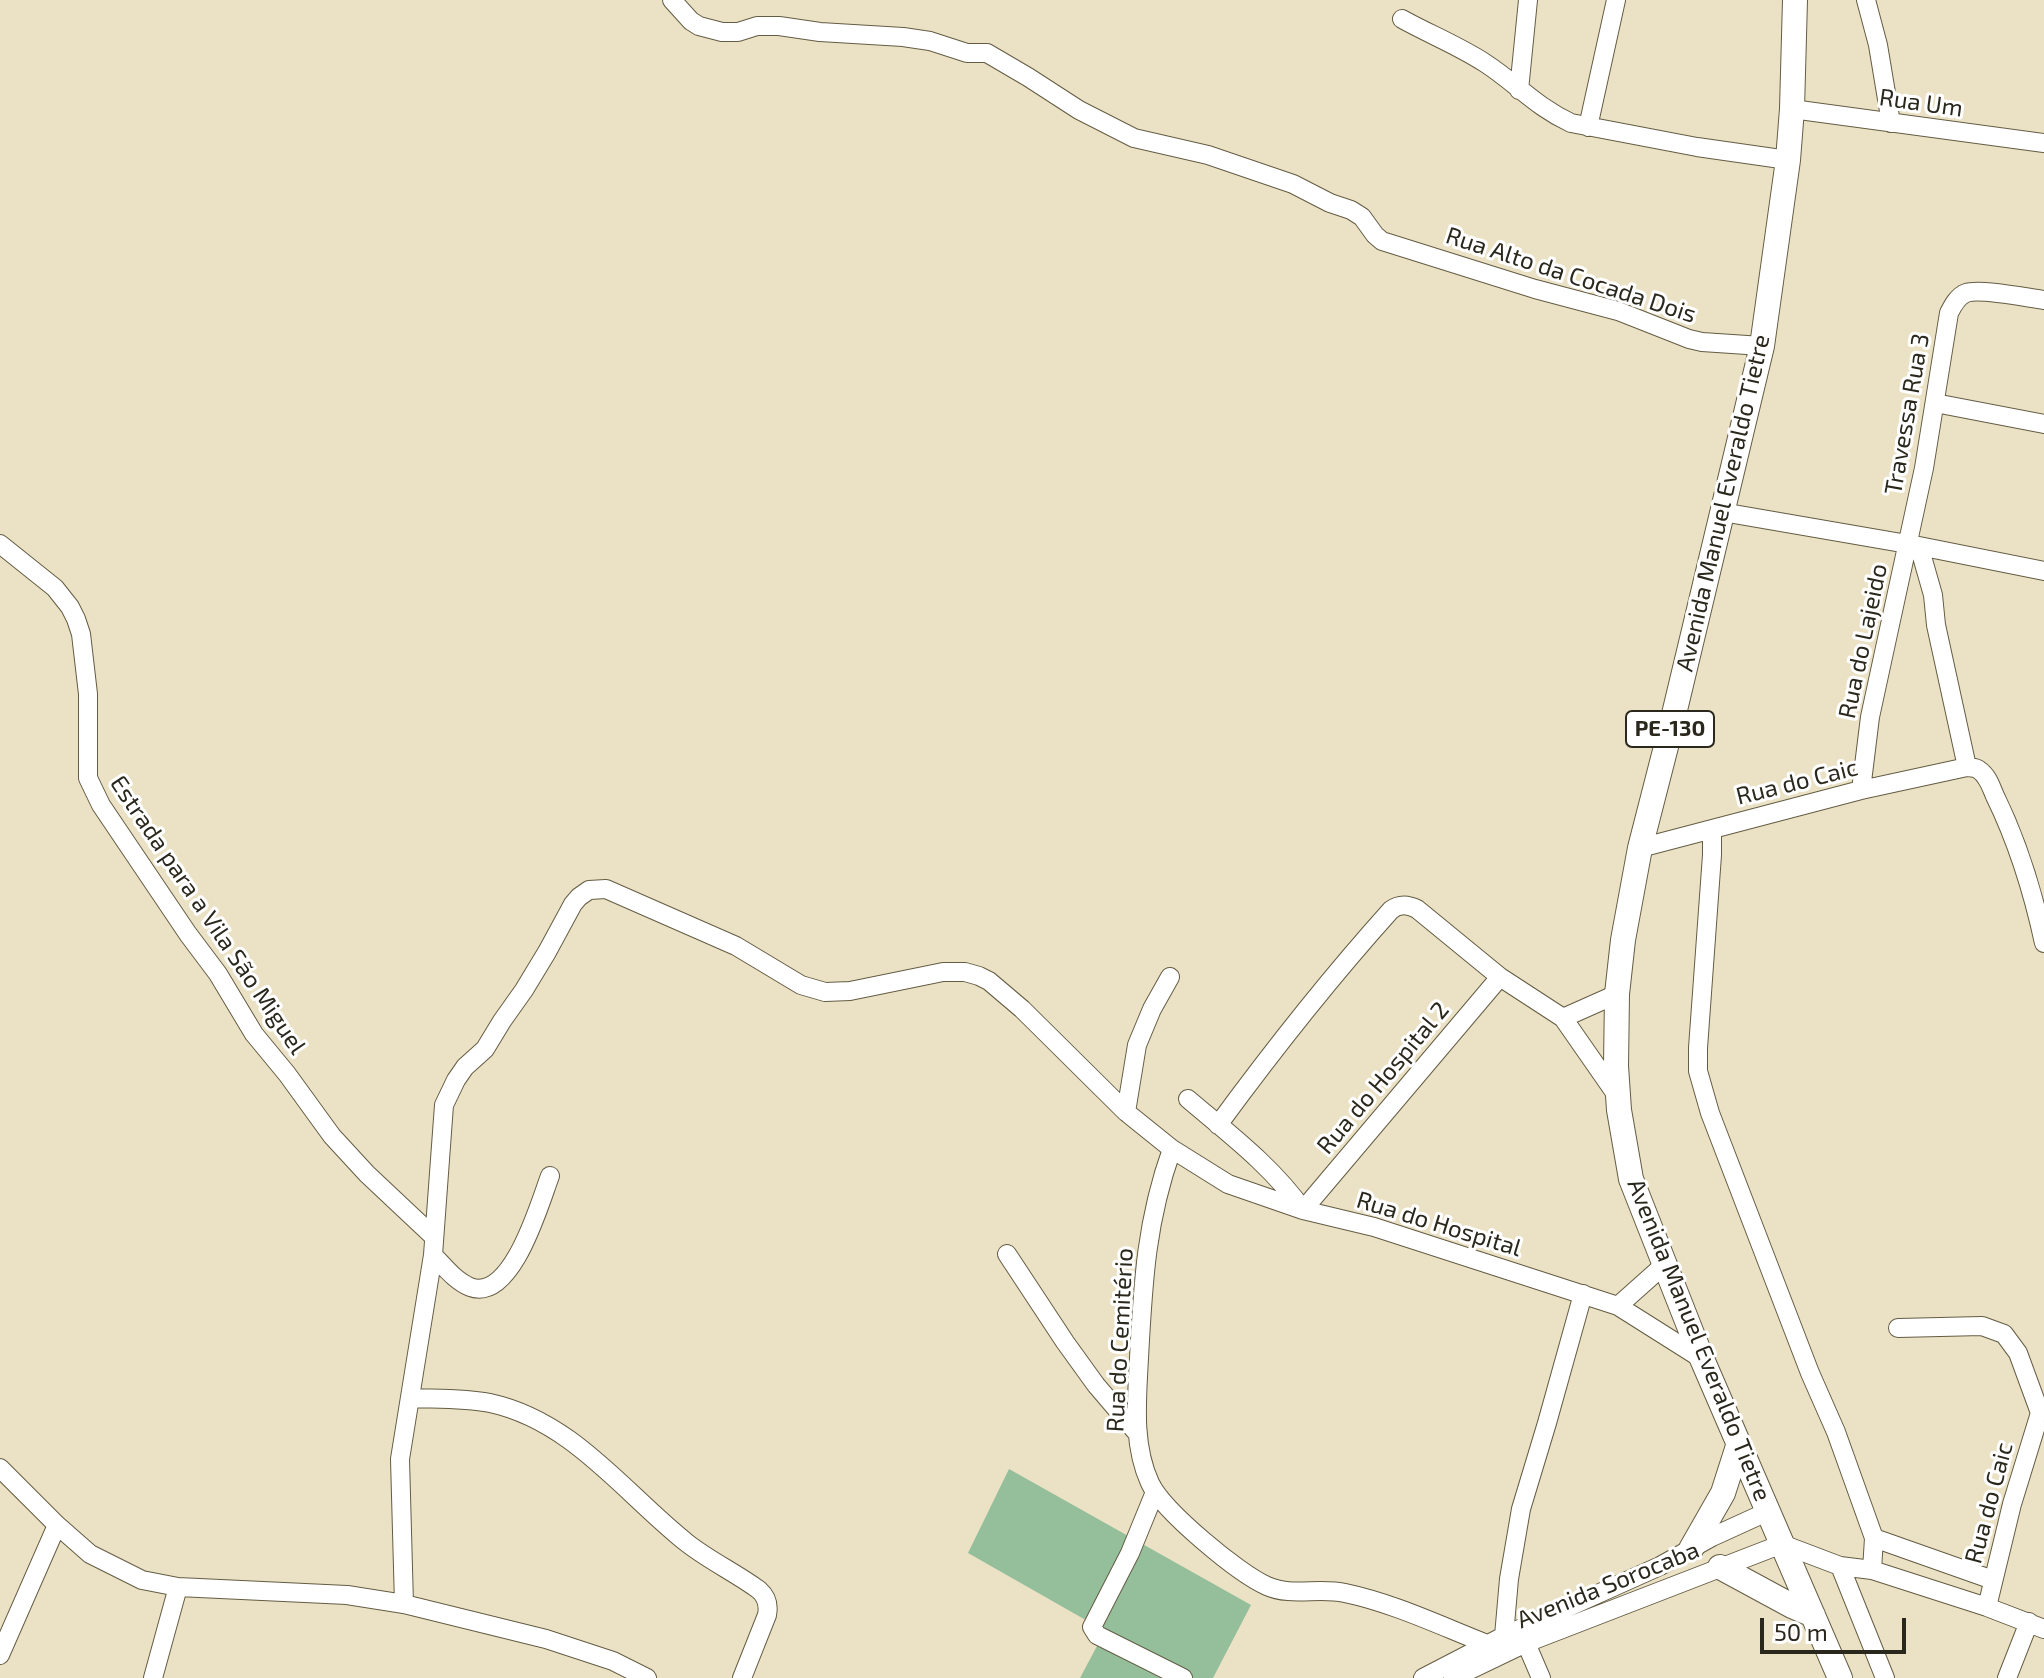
<!DOCTYPE html>
<html>
<head>
<meta charset="utf-8">
<style>
  body { margin:0 }
  #map { position:relative; width:2044px; height:1678px; overflow:hidden; background:#ebe2c6; font-family:"Exo 2",sans-serif }
  canvas { display:block }
  .scale { position:absolute; left:1760px; top:1618px; width:146px; height:36px; box-sizing:border-box; border:4px solid #2a271c; border-top:0; padding-left:10px; font-size:24px; line-height:28px; white-space:nowrap; color:#2a271c; -webkit-text-stroke:6px #fff; paint-order:stroke }
</style>
</head>
<body>
<div id="map">
<canvas width="2044" height="1678"></canvas>
<div class="scale">50 m</div>
</div>
<script>
const context = document.querySelector('canvas').getContext('2d');
context.lineJoin = 'round';
function paint(path, color) {
  context.fillStyle = color;
  context.fill(path, 'evenodd');
}
function stroke(path, color, width, dash) {
  context.strokeStyle = color;
  context.lineWidth = width;
  context.lineCap = dash ? 'butt' : 'round';
  context.setLineDash(dash || []);
  context.stroke(path);
}
function drawText(font, color, halo, rows, align = 'center') {
  context.font = font + ' "Exo 2",sans-serif';
  context.lineWidth = 6;
  context.setLineDash([]);
  context.textBaseline = 'middle';
  context.strokeStyle = halo;
  context.fillStyle = color;
  for (const [text, x, y, turn = 0] of rows) {
    context.save();
    context.translate(x, y);
    context.rotate((+turn || 0) * Math.PI / 180);
    context.textAlign = isNaN(turn) ? turn : align;
    if (halo) context.strokeText(text, 0, 0);
    context.fillText(text, 0, 0);
    context.restore();
  }
}
paint(new Path2D(`
  M1009,1469L1251,1605L1213,1678H1080L1105,1631L968,1553Z`), '#95be9b');
const minor = new Path2D(`
  M672,0L691,21L699,26L722,32H738L757,26H779L820,32L903,37L930,41L967,53H987L1028,77L1079,110L1134,138L1208,155L1293,184L1330,203L1351,210L1362,217L1375,235L1382,241L1535,289L1618,311L1689,339L1702,342L1762,346
  M1866,0L1878,45L1891,123
  M1402,19C1429,34 1459,46 1485,63C1516,83 1536,107 1571,123L1697,147L1788,160
  M1519,90L1528,0
  M1792,109L2044,143
  M1588,127L1616,0
  M1935,403L2044,424
  M1722,512L1919,546L2044,571
  M0,544L55,588L70,607L76,619L81,634L88,694V778L101,805L188,934L218,974L254,1034L287,1074L332,1136L367,1174L434,1237
  M1919,546L1933,595L1936,625L1967,767
  M1861,790L1870,717L1924,468L1949,313C1953,305 1958,296 1966,293C1980,288 2028,298 2044,300
  M1712,829V855L1698,1048V1071L1710,1113L1810,1373L1836,1432L1874,1538L1872,1570
  M1640,848L1861,790L1967,767C1973,768 1975,767 1979,770C1988,776 1991,787 1995,796C2018,843 2033,892 2044,943
  M1563,1018L1618,1097
  M1188,1099C1229,1134 1272,1166 1303,1210
  M1126,1112L1137,1045L1152,1009L1170,977
  M1218,1125C1273,1050 1329,979 1391,910C1399,904 1407,904 1417,909L1500,977L1563,1018L1617,994
  M1172,1149C1146,1221 1143,1283 1139,1358C1137,1399 1132,1444 1150,1483C1163,1511 1238,1573 1267,1586C1291,1597 1319,1587 1345,1593C1393,1603 1441,1626 1487,1644
  M1303,1210L1500,977
  M1007,1254L1065,1342L1096,1385L1137,1433
  M433,1255C444,1266 455,1281 470,1287C512,1303 540,1202 550,1176
  M1618,1306L1664,1265
  M1898,1328L1982,1326L2004,1334L2018,1353L2040,1413
  M411,1398C437,1399 465,1398 490,1403C573,1421 624,1493 687,1543C710,1561 736,1573 759,1590C767,1597 769,1605 767,1615L742,1678
  M0,1468L57,1525L90,1554L142,1580L178,1587L347,1595L404,1604L546,1639L613,1661L647,1678
  M1155,1492L1130,1553L1092,1627L1097,1635L1183,1678
  M1874,1538L1993,1580
  M1840,1566L1885,1678
  M404,1604L400,1459L433,1255L444,1105L456,1080L465,1067L485,1049L502,1021L524,990L547,952L573,904L579,897L589,890L606,889L736,946L801,985L825,992L850,991L943,972H965L979,976L989,981L1022,1009L1126,1112L1172,1149L1228,1184L1303,1210L1374,1227L1618,1306L1702,1359
  M1987,1607L2012,1504L2040,1413
  M1504,1636L1509,1579L1521,1509L1547,1423L1583,1294
  M1526,1643L1541,1678
  M0,1655L57,1525
  M153,1678L178,1587
  M1423,1678L1504,1636L1660,1566L1712,1537L1769,1511
  M1453,1678L1526,1643L1782,1544L1840,1566L1872,1570L1987,1607L2044,1629
  M2007,1678L2029,1622`);
const major = new Path2D(`
  M1795,0L1792,109L1788,160L1762,346L1669,735L1640,848L1623,940L1617,994L1616,1066L1619,1110L1631,1179L1702,1359L1840,1678
  M1691,1549L1723,1493L1739,1443
  M1720,1567L1792,1606L1813,1615`);
stroke(minor, '#645c43', 20);
stroke(major, '#645c43', 26);
stroke(minor, '#fff', 18);
stroke(major, '#fff', 24);
for (const [x, y, w] of [
  [1670,729,88]
]) {
  const box = new Path2D();
  box.roundRect(x - w / 2, y - 18, w, 36, 6);
  context.fillStyle = '#fff';
  context.fill(box);
  stroke(box, '#2a271c', 2);
}
drawText('bold 22px', '#2a271c', null, [
  ["PE-130",1670,729]
]);
drawText('24px', '#2a271c', '#fff', [
  ["Rua Um",1921,103,8],
  ["Rua Alto da Cocada Dois",1571,275,18],
  ["Travessa Rua 3",1907,414,-80],
  ["Avenida Manuel Everaldo Tietre",1723,503,-77],
  ["Rua do Lajeido",1863,641,-78],
  ["Rua do Caic",1797,782,-14],
  ["Estrada para a Vila São Miguel",208,915,56],
  ["Rua do Hospital 2",1383,1078,-50],
  ["Rua do Hospital",1439,1224,17],
  ["Rua do Cemitério",1120,1340,-87],
  ["Avenida Manuel Everaldo Tietre",1699,1340,68],
  ["Rua do Caic",1989,1503,-75],
  ["Avenida Sorocaba",1608,1585,-22]
]);
</script>
</body>
</html>
